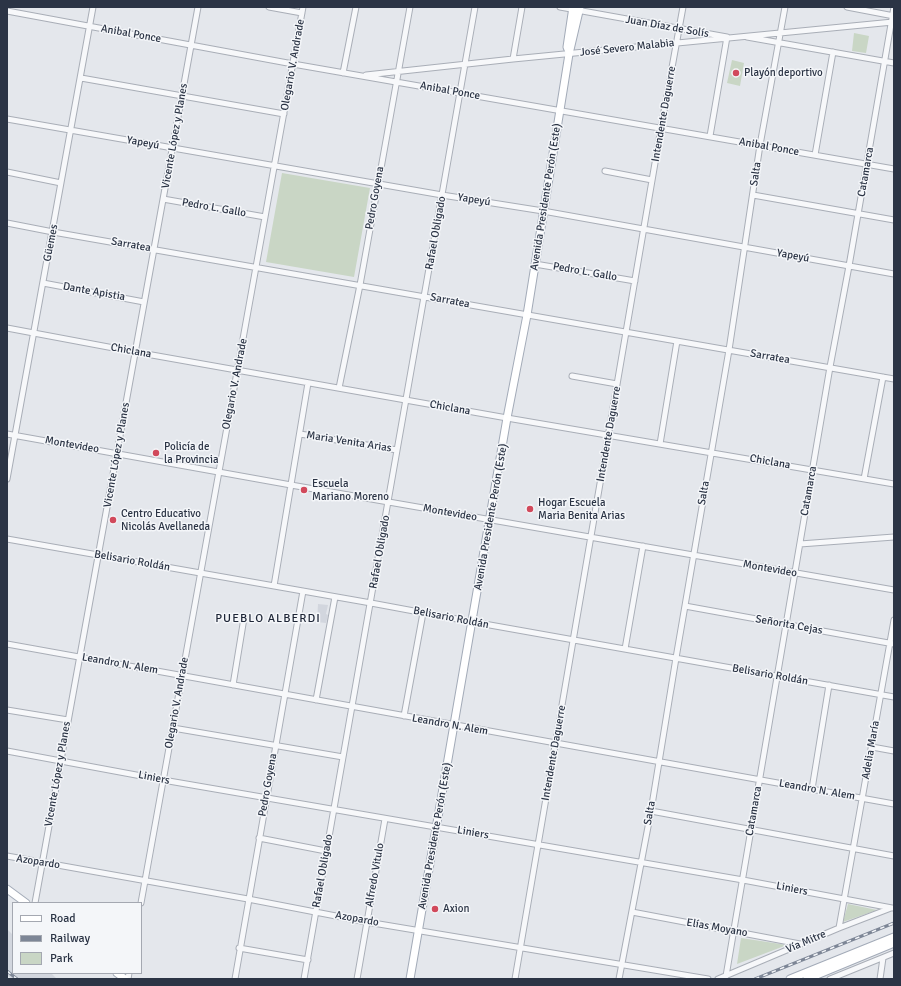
<!DOCTYPE html>
<html>
<head>
<meta charset="utf-8">
<style>
  body { margin:0 }
  #map { position:relative; width:901px; height:986px; overflow:hidden; background:#e4e7ec; font-family:Signika,sans-serif }
  canvas { display:block }
  .frame { position:absolute; inset:0; border:8px solid #2b3445; pointer-events:none }
  .legend { position:absolute; left:12px; top:902px; width:130px; height:72px; box-sizing:border-box; background:#f4f6f9; border:1px solid #a4a8b1; margin:0; padding:5px 7px; list-style:none; font-size:12px; color:#2b3445 }
  .legend li { display:flex; align-items:center; gap:8px; height:20px }
  .legend b { width:20px; border:1px solid #a4a8b1 }
</style>
</head>
<body>
<div id="map">
<canvas width="901" height="986"></canvas>
<div class="frame"></div>
<ul class="legend">
<li><b style="height:5px;background:#fff"></b>Road</li>
<li><b style="height:5px;background:#7d8696"></b>Railway</li>
<li><b style="height:11px;background:#c9d6c5"></b>Park</li>
</ul>
</div>
<script>
const context = document.querySelector('canvas').getContext('2d');
context.lineJoin = 'round';
function paint(path, color) {
  context.fillStyle = color;
  context.fill(path, 'evenodd');
}
function stroke(path, color, width, dash) {
  context.strokeStyle = color;
  context.lineWidth = width;
  context.lineCap = dash ? 'butt' : 'round';
  context.setLineDash(dash || []);
  context.stroke(path);
}
function drawText(font, color, halo, rows, align = 'center') {
  context.font = font + ' Signika,sans-serif';
  context.lineWidth = 3;
  context.setLineDash([]);
  context.textBaseline = 'middle';
  context.strokeStyle = halo;
  context.fillStyle = color;
  for (const [text, x, y, turn = 0] of rows) {
    context.save();
    context.translate(x, y);
    context.rotate((+turn || 0) * Math.PI / 180);
    context.textAlign = isNaN(turn) ? turn : align;
    if (halo) context.strokeText(text, 0, 0);
    context.fillText(text, 0, 0);
    context.restore();
  }
}
paint(new Path2D(`
  M318,604L328,605L326,614L328,615L326,623L317,622Z
  M7,929L13,935V973H51L57,979H12L7,975Z`), '#d2d6de');
paint(new Path2D(`
  M854,33L869,36L866,53L852,51Z
  M732,60L744,63L740,86L727,83Z
  M282,173L370,188L354,277L266,262Z
  M848,904L877,910L843,922Z
  M741,938L787,945L737,964Z`), '#c9d6c5');
const minor = new Path2D(`
  M269,7L302,13
  M560,7L727,37L710,136
  M847,7L894,16
  M7,11L293,64L894,169
  M747,37L894,63
  M513,59L522,7
  M343,73L356,7
  M366,75L513,59L893,22
  M81,78L284,114
  M7,119L442,195L543,211L894,274
  M815,155L833,52
  M605,171L652,180
  M7,172L61,183
  M753,195L894,220
  M163,199L265,217
  M7,223L53,232L894,379
  M535,264L635,281
  M43,283L144,302
  M7,328L135,352L507,418L894,484
  M572,376L617,384
  M339,388L360,285L410,7
  M7,434L291,485L894,590
  M300,434L397,450
  M660,444L677,341
  M7,479L93,7
  M864,479L883,377
  M7,539L371,603L473,622L894,697
  M800,544L894,537
  M274,586L308,383
  M685,606L894,644
  M7,644L894,804
  M625,649L643,546
  M233,685L244,618
  M316,700L335,597
  M7,710L68,720
  M404,716L423,613
  M173,728L343,757
  M872,747L894,751
  M7,751L163,780L743,880L892,908
  M812,789L829,685
  M651,811L894,856
  M259,838L326,851
  M7,856L248,899L367,922L708,979
  M35,903L198,7
  M141,903L303,7
  M632,912L800,944
  M839,928L894,620
  M239,948L308,960
  M726,976L830,367L849,266L894,7
  M128,979L129,973
  M235,979L303,591
  M304,979L475,7
  M357,979L385,819
  M515,979L661,128L683,7
  M619,979L651,811L676,658L729,350L760,145L785,7
  M718,979L839,928L891,908
  M830,979L894,953
  M880,979L883,958`);
const major = new Path2D(`
  M569,52L567,47L573,7
  M7,889L26,903
  M117,973L125,979
  M410,979L507,418L527,315L569,54L580,7
  M790,979L894,937
  M807,979L894,943`);
stroke(minor, '#a9aeb7', 7);
stroke(major, '#a3abb8', 9);
stroke(minor, '#f7f8fa', 5);
stroke(major, '#fff', 7);
const rail = new Path2D(`
  M7,971L17,979
  M755,979L894,923`);
stroke(rail, '#7d8696', 3);
stroke(rail, '#f4f6f9', 1.5, [4.5]);
for (const [x, y, r, color] of [
  [736,73,4,"#d1495b"],
  [156,453,4,"#d1495b"],
  [304,490,4,"#d1495b"],
  [530,509,4,"#d1495b"],
  [113,520,4,"#d1495b"],
  [435,909,4,"#d1495b"]
]) {
  const dot = new Path2D();
  dot.arc(x, y, r, 0, 2 * Math.PI);
  context.fillStyle = color;
  context.fill(dot);
  stroke(dot, '#f4f6f9', 1.5);
}
drawText('11px', '#2b3445', '#f4f6f9', [
  ["Juan Díaz de Solís",667,27,10],
  ["Anibal Ponce",131,34,10],
  ["José Severo Malabia",627,48,-6],
  ["Olegario V. Andrade",293,65,-80],
  ["Anibal Ponce",450,91,10],
  ["Intendente Daguerre",664,114,-80],
  ["Vicente López y Planes",175,136,-80],
  ["Yapeyú",143,143,10],
  ["Anibal Ponce",769,147,10],
  ["Catamarca",866,172,-80],
  ["Salta",756,174,-81],
  ["Avenida Presidente Perón (Este)",546,197,-81],
  ["Pedro Goyena",375,198,-80],
  ["Yapeyú",474,200,9],
  ["Pedro L. Gallo",214,208,10],
  ["Rafael Obligado",436,233,-80],
  ["Güemes",51,243,-79],
  ["Sarratea",131,245,10],
  ["Yapeyú",793,256,10],
  ["Pedro L. Gallo",585,272,10],
  ["Dante Apistia",94,292,10],
  ["Sarratea",450,301,11],
  ["Chiclana",131,351,10],
  ["Sarratea",770,357,10],
  ["Olegario V. Andrade",235,384,-79],
  ["Chiclana",450,408,10],
  ["Intendente Daguerre",609,434,-80],
  ["Maria Venita Arias",349,442,9],
  ["Montevideo",72,445,10],
  ["Vicente López y Planes",117,455,-80],
  ["Chiclana",770,462,10],
  ["Catamarca",809,491,-80],
  ["Salta",704,493,-80],
  ["Montevideo",450,513,10],
  ["Avenida Presidente Perón (Este)",491,517,-80],
  ["Rafael Obligado",380,552,-80],
  ["Belisario Roldán",132,561,10],
  ["Montevideo",770,569,10],
  ["Belisario Roldán",451,618,11],
  ["Señorita Cejas",789,625,10],
  ["Leandro N. Alem",120,664,10],
  ["Belisario Roldán",770,675,10],
  ["Olegario V. Andrade",177,703,-80],
  ["Leandro N. Alem",450,725,10],
  ["Adelia María",871,750,-80],
  ["Intendente Daguerre",554,753,-80],
  ["Vicente López y Planes",58,774,-80],
  ["Liniers",154,778,11],
  ["Pedro Goyena",268,785,-80],
  ["Leandro N. Alem",817,790,10],
  ["Catamarca",754,811,-80],
  ["Salta",650,813,-80],
  ["Liniers",473,833,10],
  ["Avenida Presidente Perón (Este)",435,836,-80],
  ["Azopardo",38,862,9],
  ["Rafael Obligado",323,871,-80],
  ["Alfredo Vitulo",375,875,-80],
  ["Liniers",792,889,11],
  ["Azopardo",357,919,10],
  ["Elías Moyano",717,928,10],
  ["Vía Mitre",806,942,-23]
]);
drawText('11px', '#2b3445', '#f4f6f9', [
  ["Playón deportivo",744,73],
  ["Policía de",164,447],
  ["la Provincia",164,460],
  ["Escuela",312,484],
  ["Mariano Moreno",312,497],
  ["Hogar Escuela",538,503],
  ["Maria Benita Arias",538,516],
  ["Centro Educativo",121,514],
  ["Nicolás Avellaneda",121,527],
  ["Axion",443,909]
], 'left');
context.letterSpacing = '1px';
drawText('12px', '#1d2536', '#f4f6f9', [
  ["PUEBLO ALBERDI",268,619]
]);
context.letterSpacing = '0px';
</script>
</body>
</html>
